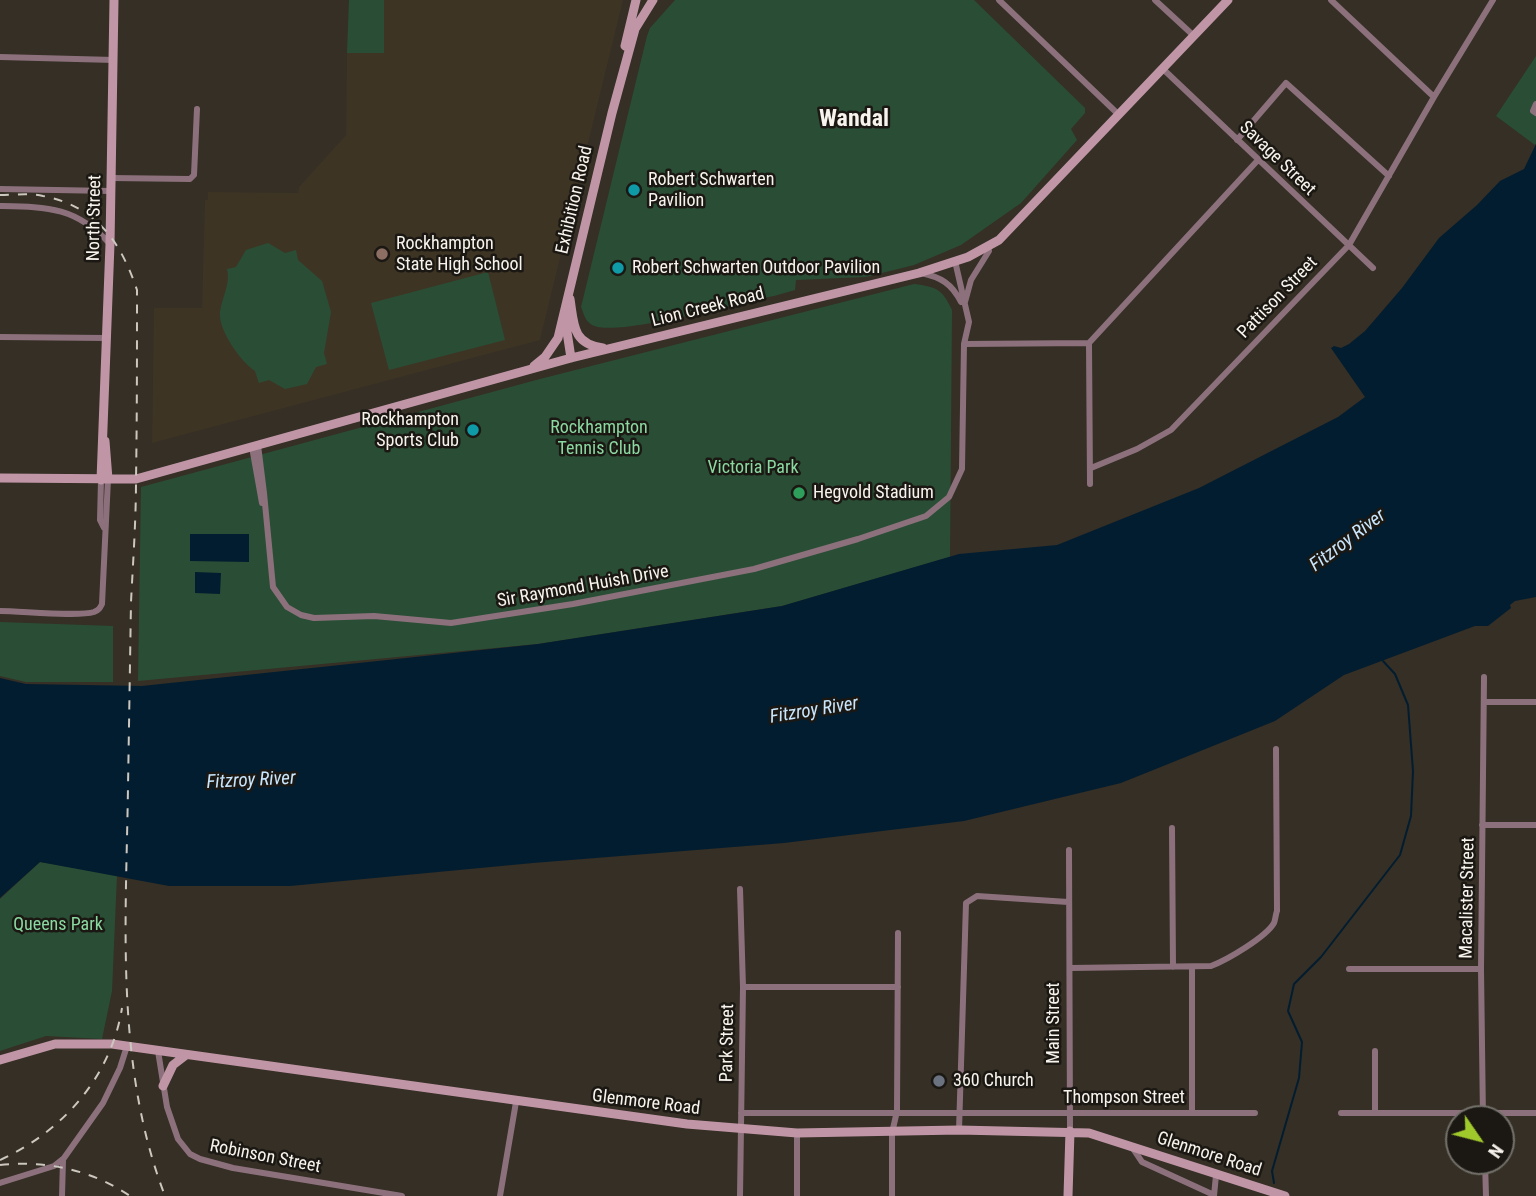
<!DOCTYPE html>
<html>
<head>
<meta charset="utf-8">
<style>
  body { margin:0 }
  #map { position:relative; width:1536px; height:1196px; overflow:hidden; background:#352f25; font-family:"Roboto Condensed",sans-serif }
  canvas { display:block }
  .north { position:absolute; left:1445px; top:1105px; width:70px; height:70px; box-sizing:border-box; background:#1b1813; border:2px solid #73706a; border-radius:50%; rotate:125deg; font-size:19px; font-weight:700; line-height:28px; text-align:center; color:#f8f4ed }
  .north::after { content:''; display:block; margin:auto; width:24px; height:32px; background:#a0c92c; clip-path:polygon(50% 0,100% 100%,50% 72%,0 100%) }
</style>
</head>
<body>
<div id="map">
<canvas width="1536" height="1196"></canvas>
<div class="north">N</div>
</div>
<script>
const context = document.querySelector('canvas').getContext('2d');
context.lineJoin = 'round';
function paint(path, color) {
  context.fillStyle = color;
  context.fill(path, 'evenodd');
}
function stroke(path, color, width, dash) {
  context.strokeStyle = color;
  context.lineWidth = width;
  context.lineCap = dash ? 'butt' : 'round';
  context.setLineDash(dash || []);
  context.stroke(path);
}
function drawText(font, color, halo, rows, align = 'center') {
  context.font = font + ' "Roboto Condensed",sans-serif';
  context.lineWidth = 5;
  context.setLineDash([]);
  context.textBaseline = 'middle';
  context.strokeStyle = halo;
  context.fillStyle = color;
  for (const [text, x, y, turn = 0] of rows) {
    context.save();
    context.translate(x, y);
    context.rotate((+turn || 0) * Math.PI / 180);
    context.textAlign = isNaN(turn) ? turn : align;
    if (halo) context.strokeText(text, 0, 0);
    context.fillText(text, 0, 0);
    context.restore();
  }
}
paint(new Path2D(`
  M384,0H623L540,340L152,443L154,308H202L205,200H208V192L298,193L299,187L346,135L347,53H384Z`), '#3e3424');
paint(new Path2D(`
  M349,0H384V53H347Z
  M675,0H974L1085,108V113L1071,129L1077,140L1021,203L961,245L914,265L866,277L796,280L795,290L774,296C740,302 616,338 592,325C585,321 584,314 581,307L647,36L650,28Z
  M1536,56V144L1535,145L1496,116Z
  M268,243L285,253L296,250L298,260L322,281L331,312L324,353L327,364L316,367L307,384L285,389L269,380L259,383L255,371C241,362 218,330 220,312C222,297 231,283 227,269L236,267L246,250Z
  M488,272L505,340L389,370L371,303Z
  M914,284C937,287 942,289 952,310L950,557L782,606L538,644L138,681L141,487L540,379Z
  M0,622L113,626V682H26L0,676Z
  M40,862L117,875L112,991L102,1039L46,1036L0,1051V899Z`), '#2a4e35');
paint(new Path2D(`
  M1536,144V597L1515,601L1510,605L1511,608L1488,626H1475L1344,675L1275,721L1121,783L964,821L784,843L533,863L290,886H169L40,862L0,898V678L26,684L142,686L538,644L782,606L959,554L1057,545L1199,488L1338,417L1365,397L1331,348L1334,346L1341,348L1349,344L1365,331L1402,288L1439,238L1477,205L1500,181L1524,169Z
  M190,534H249V562L190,561Z
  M195,572L221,573L220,594L195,593Z`), '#031d30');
stroke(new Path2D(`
  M1274,1183L1272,1171L1299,1078L1302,1042L1288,1011L1294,984L1321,957L1400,855L1411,816L1413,771L1408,705L1395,674L1383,661`), '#031d30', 2);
stroke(new Path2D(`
  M999,0L1118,114
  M1155,0L1194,36
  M1331,0L1434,97L1493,0
  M0,57L114,60
  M1163,69L1373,268
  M1536,104L1533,111L1536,113
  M1237,140L1286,83L1389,176
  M111,178L190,179L194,175L197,109
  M0,189L111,191
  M0,206C48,207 76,207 110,244
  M921,273C941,277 952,284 961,302
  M965,302L971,280L989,251L988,247
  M0,337L106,338
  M1089,343L1258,160
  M1089,343L1090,484
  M964,344L1089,343
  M258,445L264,493L273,587L287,607L301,615L314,618L374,616L451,623L573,604L754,569L858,539L926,516L949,497L962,469L964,344L969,322L955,261
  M252,447L262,503
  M1091,468L1137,449L1171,430L1349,245L1434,97
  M101,480L100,520L104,528
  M0,611C21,611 78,617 94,612C99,610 100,608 102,604L108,479
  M1485,702H1536
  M1482,825H1536
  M1172,828L1173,967
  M1069,850L1070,1131
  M1070,968L1211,966C1227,960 1266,937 1274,923C1275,921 1276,913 1277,911L1276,749
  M1349,969H1481
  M743,987H898
  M158,1051L167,1107L178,1139L190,1154L200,1159L233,1168L402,1196
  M1375,1051V1112
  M741,1113H1255
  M1192,1113V967
  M1341,1113H1536
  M1483,1119L1481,969L1484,677
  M959,1130L966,903L977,896L1068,902
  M797,1133V1196
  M1132,1147L1142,1162L1214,1195
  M1485,1161L1486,1196
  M0,1183L54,1166L64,1158L103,1103L120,1068L127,1046
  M62,1196L63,1160
  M500,1196L516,1102
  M740,1196L743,987L740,889
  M892,1196V1133L897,1111L898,933
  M1214,1196L1216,1175`), '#8c717c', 6);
stroke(new Path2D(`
  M625,46L636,0
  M570,299C574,324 572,344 603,348
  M568,313L567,332L571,358
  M534,366L545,357L558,338L612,113L635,29L653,0
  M105,441L108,479
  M0,478L136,479L571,358L919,273L968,257L999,240L1228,0
  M101,480L110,244L114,0
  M0,1060L55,1044H112L687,1124L797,1133L959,1130L1089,1133L1285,1196
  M163,1086L173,1065L186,1055
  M1068,1196L1070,1131`), '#c096a7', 9);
stroke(new Path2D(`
  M0,195C14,195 30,193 43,196C96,206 121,242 137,290C137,353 137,417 136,480C136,521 133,562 131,602C130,664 129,726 128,787C126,924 115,1066 165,1196
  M0,1160C62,1132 111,1077 122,1008
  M0,1165C46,1160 92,1170 130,1196`), '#ccc7bf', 2, [9, 9]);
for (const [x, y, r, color] of [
  [634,190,7,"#0f9aa8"],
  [382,254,7,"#8d6e63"],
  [618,268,7,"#0f9aa8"],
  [473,430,7,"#0f9aa8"],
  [799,493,7,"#2e9e5b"],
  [939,1081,7,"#6b7280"]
]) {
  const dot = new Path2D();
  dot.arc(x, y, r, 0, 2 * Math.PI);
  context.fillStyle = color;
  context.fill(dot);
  stroke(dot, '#1b1813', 2.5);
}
drawText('18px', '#f8f4ed', '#1b1813', [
  ["Savage Street",1277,159,44],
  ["Exhibition Road",575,200,-77],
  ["North Street",95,218,-89],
  ["Pattison Street",1278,298,-46],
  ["Lion Creek Road",708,308,-14],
  ["Sir Raymond Huish Drive",583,587,-10],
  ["Macalister Street",1468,898,-89],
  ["Main Street",1054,1023,-90],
  ["Park Street",728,1043,-89],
  ["Thompson Street",1124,1098],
  ["Glenmore Road",646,1103,7],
  ["Glenmore Road",1209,1155,18],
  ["Robinson Street",265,1157,11]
]);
drawText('18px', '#f8f4ed', '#1b1813', [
  ["Robert Schwarten",648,180],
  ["Pavilion",648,201],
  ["Rockhampton",396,244],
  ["State High School",396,265],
  ["Robert Schwarten Outdoor Pavilion",632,268],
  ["Rockhampton",459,420,"right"],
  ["Sports Club",459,441,"right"],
  ["Hegvold Stadium",813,493],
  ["360 Church",953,1081]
], 'left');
drawText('18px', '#8ad9a1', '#1b1813', [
  ["Rockhampton",599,428],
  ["Tennis Club",599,449],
  ["Victoria Park",753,468],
  ["Queens Park",58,925]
]);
drawText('italic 19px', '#c8e6fd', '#1b1813', [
  ["Fitzroy River",1348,541,-37],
  ["Fitzroy River",814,711,-9],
  ["Fitzroy River",251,781,-3]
]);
drawText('bold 24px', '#f8f4ed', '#1b1813', [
  ["Wandal",854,120]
]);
</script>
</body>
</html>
